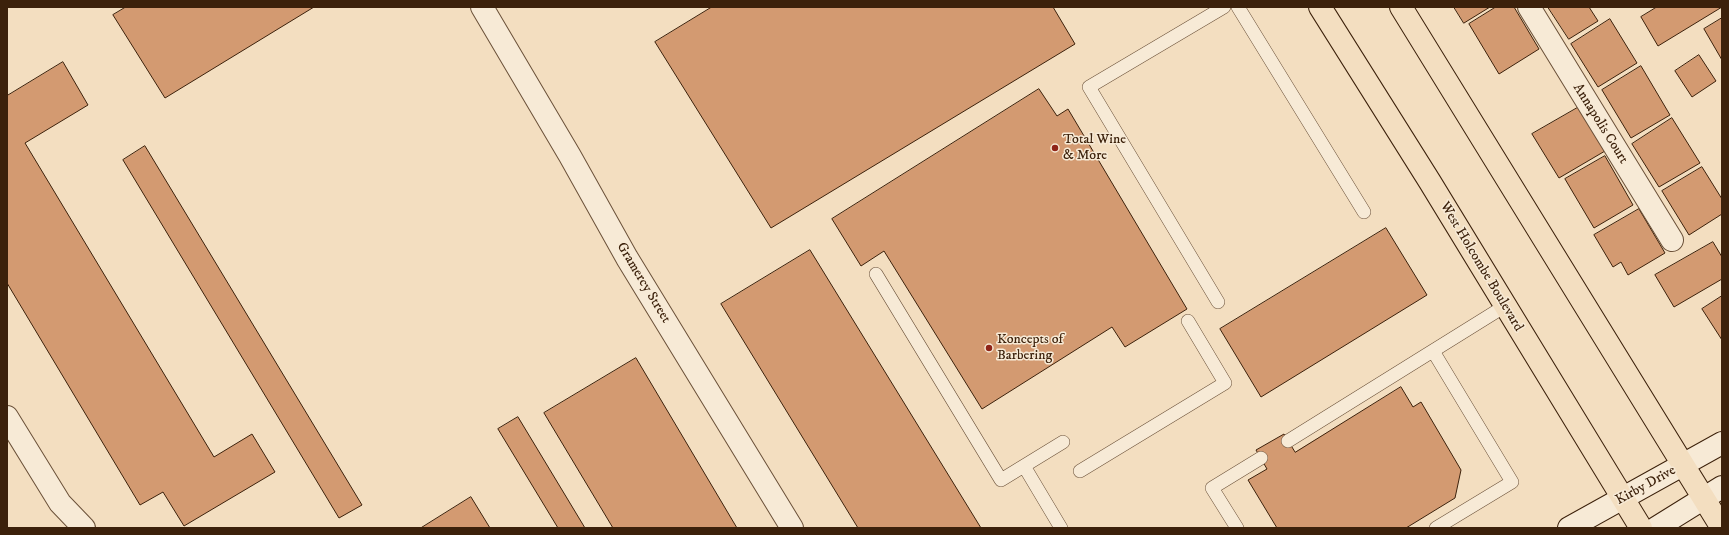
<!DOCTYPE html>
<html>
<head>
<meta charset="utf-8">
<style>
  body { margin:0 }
  #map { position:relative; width:1729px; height:535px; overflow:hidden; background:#f3dec0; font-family:"IM FELL DW Pica",serif }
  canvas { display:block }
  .frame { position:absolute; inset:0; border:8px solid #3c210b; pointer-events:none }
</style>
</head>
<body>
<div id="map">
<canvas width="1729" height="535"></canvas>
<div class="frame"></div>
</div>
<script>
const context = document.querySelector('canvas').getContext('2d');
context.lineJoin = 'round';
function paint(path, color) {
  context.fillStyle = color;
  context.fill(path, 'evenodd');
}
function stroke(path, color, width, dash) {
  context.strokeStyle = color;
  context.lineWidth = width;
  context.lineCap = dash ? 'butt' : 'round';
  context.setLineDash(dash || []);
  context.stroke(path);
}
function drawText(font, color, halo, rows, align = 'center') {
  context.font = font + ' "IM FELL DW Pica",serif';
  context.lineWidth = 3;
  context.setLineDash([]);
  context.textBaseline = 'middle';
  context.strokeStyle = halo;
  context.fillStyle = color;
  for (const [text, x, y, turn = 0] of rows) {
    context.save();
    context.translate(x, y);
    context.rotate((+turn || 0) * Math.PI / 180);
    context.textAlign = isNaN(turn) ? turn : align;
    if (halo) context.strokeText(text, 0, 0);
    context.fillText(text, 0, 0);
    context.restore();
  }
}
const building = new Path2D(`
  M126,7H314L165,98L113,15Z
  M712,7H1053L1075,44L771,228L655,42Z
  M1454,7H1490L1464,23Z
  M1496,7H1514L1539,49L1499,74L1469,24Z
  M1548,7H1589L1598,21L1569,39Z
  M1657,7H1722L1658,46L1641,17Z
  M1722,18V60L1704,29Z
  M1610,19L1637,63L1598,87L1571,44Z
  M1699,55L1716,81L1692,97L1675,71Z
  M63,62L88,105L25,143L214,457L252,434L275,472L184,526L163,492L140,505L7,283V96Z
  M1641,66L1670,115L1631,138L1602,90Z
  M1039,89L1057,116L1068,109L1187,309L1125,347L1112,327L982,409L884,251L861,266L832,219Z
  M1579,107L1605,151L1559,178L1532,134Z
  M1672,118L1700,163L1659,187L1632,144Z
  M145,146L362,505L339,518L123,160Z
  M1605,156L1633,205L1594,228L1565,179Z
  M1702,167L1722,199V214L1689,235L1662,191Z
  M1639,209L1665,253L1628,275L1621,262L1613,267L1594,235Z
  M1386,228L1427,295L1261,397L1220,329Z
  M1713,242L1722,257V279L1674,307L1655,275Z
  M810,250L981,528H858L721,304Z
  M1722,296V340L1702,309Z
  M636,358L737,528H613L544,413Z
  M1401,387L1413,407L1421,402L1461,470L1455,498L1406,528H1277L1248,480L1267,469L1256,450L1284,434L1295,452Z
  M518,417L585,528H558L498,429Z
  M471,497L490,528H421Z`);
paint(building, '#d39a71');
stroke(building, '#3c210b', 1);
const lane = new Path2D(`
  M1238,7L1364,212
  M876,274L1001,480L1063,442
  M1218,302L1089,87L1224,7
  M1433,351L1512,482L1436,528
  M1288,441L1505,306
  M1024,466L1061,528
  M1080,471L1225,383L1188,321
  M1237,528L1212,488L1261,458`);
const street = new Path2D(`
  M482,7L570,156L627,258L792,528
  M1529,7L1672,240
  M7,417L60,503L84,528`);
const secondary = new Path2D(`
  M1569,528L1722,443
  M1656,528L1722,487`);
const primary = new Path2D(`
  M1320,7L1430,182L1641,528
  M1401,7L1722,528`);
stroke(lane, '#6a5038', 14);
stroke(street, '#6a5038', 24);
stroke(secondary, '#3c210b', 24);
stroke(primary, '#3c210b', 24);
stroke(lane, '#f7ead6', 13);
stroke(street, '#f7ead6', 22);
stroke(secondary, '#f7ead6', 22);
stroke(primary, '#f3dec0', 22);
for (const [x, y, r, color] of [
  [1055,148,4,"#8f2418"],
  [989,348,4,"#8f2418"]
]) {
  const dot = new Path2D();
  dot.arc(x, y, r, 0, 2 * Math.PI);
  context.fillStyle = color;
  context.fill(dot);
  stroke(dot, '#f7ead6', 1.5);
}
drawText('14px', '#3c210b', '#f7ead6', [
  ["Annapolis Court",1600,124,58],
  ["West Holcombe Boulevard",1481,267,59],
  ["Gramercy Street",643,283,59],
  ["Kirby Drive",1646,486,-29]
]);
drawText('14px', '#3c210b', '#f7ead6', [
  ["Total Wine",1063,140],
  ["& More",1063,156],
  ["Koncepts of",997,340],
  ["Barbering",997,356]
], 'left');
</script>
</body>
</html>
